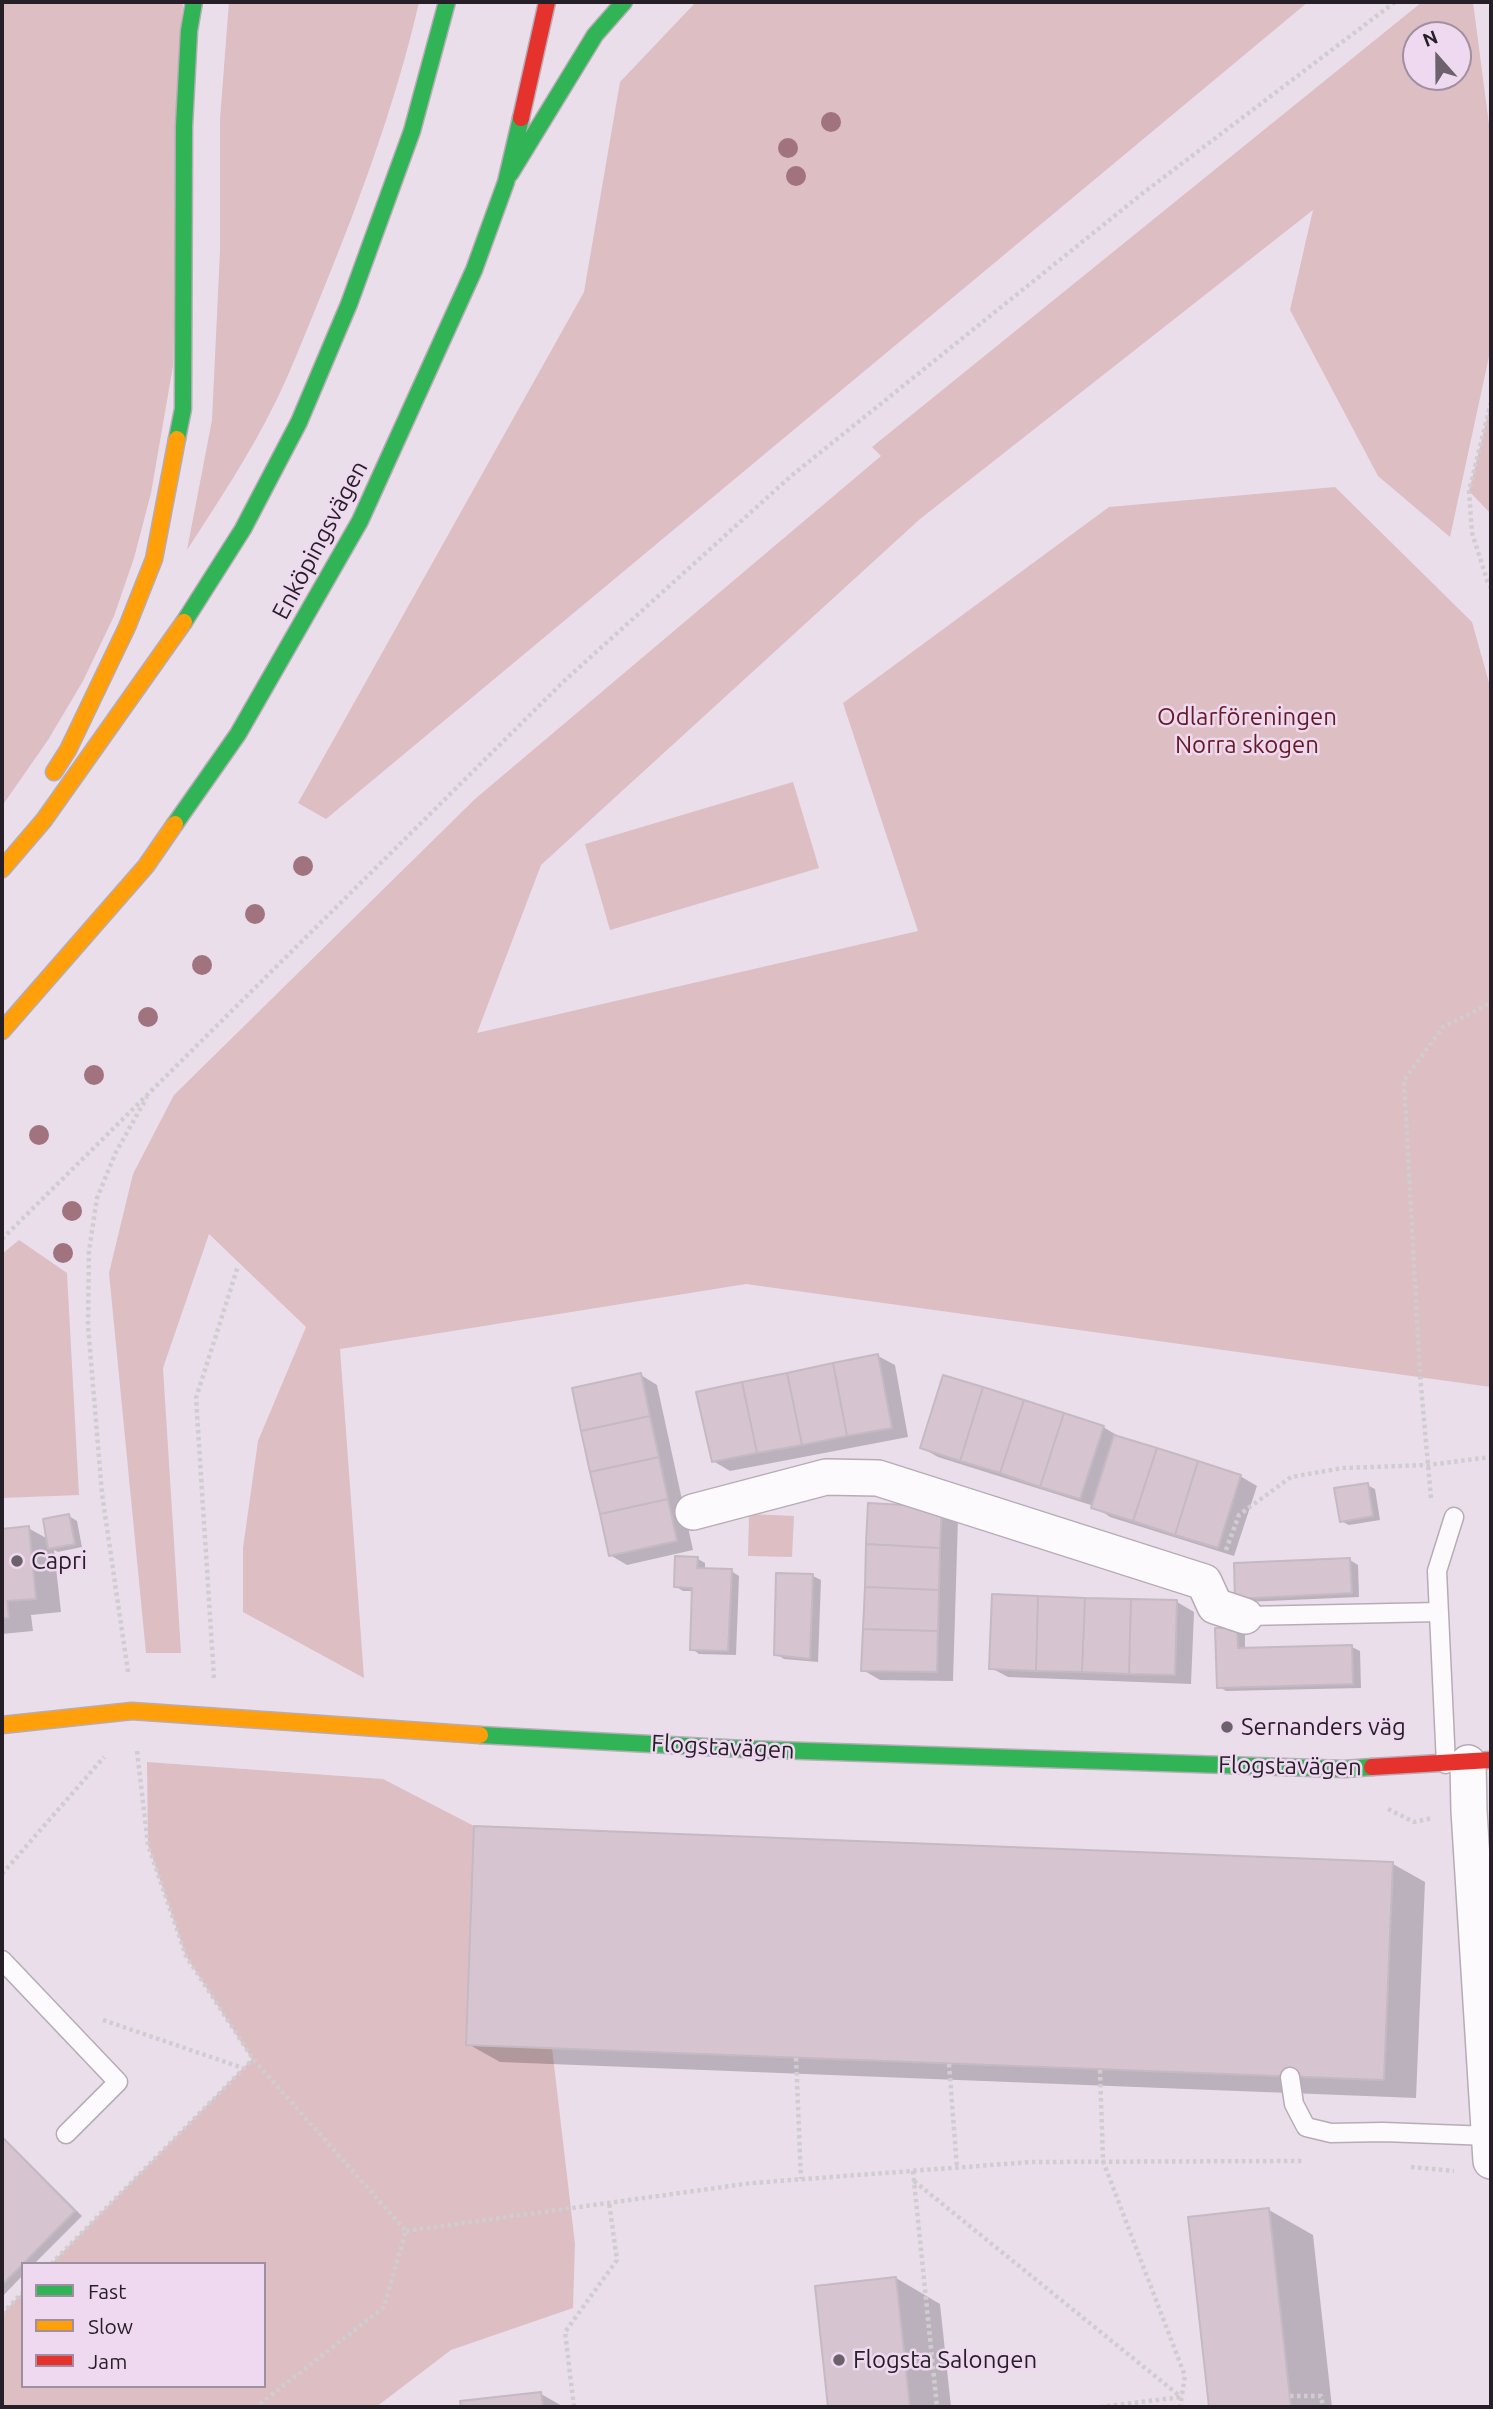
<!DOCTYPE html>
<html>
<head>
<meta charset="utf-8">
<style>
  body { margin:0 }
  #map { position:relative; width:1493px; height:2409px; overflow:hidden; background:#eadeeb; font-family:Ubuntu,sans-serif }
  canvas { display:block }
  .frame { position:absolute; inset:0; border:4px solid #271f27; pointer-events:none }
  .legend { position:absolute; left:21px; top:2262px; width:245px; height:126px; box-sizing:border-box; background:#efd9f0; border:2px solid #9f8fa0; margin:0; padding:9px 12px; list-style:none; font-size:21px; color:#271f27 }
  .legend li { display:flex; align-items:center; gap:14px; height:35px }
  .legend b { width:35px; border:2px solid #9f8fa0 }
  .north { position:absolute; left:1402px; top:21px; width:70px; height:70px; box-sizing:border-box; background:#efd9f0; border:2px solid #9f8fa0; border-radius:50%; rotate:339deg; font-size:19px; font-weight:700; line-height:28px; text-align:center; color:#271f27 }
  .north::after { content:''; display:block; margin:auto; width:24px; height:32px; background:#6b626c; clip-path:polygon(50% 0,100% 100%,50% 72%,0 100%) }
</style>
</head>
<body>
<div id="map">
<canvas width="1493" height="2409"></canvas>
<div class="frame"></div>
<ul class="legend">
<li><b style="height:9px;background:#30b455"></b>Fast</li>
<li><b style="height:9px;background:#ff9f0a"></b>Slow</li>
<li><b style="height:9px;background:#e5322d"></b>Jam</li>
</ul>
<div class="north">N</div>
</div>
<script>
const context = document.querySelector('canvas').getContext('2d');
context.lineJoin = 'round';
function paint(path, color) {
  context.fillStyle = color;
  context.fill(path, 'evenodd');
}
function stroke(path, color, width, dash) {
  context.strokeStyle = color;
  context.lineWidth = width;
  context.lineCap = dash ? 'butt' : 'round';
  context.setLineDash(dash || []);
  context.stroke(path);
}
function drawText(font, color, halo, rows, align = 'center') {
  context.font = font + ' Ubuntu,sans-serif';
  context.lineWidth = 5;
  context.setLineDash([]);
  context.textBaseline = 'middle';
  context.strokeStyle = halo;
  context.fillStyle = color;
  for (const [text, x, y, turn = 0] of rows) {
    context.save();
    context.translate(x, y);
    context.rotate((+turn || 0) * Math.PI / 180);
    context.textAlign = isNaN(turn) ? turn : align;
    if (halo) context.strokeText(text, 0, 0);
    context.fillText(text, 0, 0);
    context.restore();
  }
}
paint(new Path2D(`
  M2,2H183L173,366L151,493L134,558L114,616L83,681L48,740L2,806Z
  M229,2H419C396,104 355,213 315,310C302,341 290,373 275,403C250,454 218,502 187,550L212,420L220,251V119Z
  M696,2H1308L326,819L298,803L584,292L620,82Z
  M1422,2H1473L1491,140V347L1450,537L1378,476L1290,310L1313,210L920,519L541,865L477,1033L918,931L843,703L1109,507L1335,487L1472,622L1491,690V1387L746,1284L340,1349L364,1678L243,1612V1548L258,1441L306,1327L209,1234L163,1368L181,1653H146L109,1273L133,1174L174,1095L475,799L881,456L872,447ZM1416,35H1458V77H1416Z
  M1491,402V514L1469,491Z
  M793,782L819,868L610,930L585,844Z
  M19,1240L67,1273L79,1495L2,1498V1254Z
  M749,1514L794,1516L792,1557L748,1556Z
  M147,1762L383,1779L474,1826L466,2044L552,2048L575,2244L573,2308L451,2350L376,2407H2V2314L23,2292V2386H264V2264H51L252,2059L186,1956L148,1845Z`), '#dcbec3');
paint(new Path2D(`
  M878,1356L895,1365L908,1437L730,1471L713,1461Z
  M641,1375L657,1385L693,1550L627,1565L610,1555Z
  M1103,1427L1120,1437L1240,1476L1257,1486L1234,1556L1110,1517L1094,1506L938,1457L922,1448Z
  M1367,1485L1375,1489L1380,1520L1349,1525L1341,1521Z
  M941,1509L958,1518L953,1681L880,1680L863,1670Z
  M69,1516L77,1521L82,1547L58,1552L54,1550L61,1612L31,1615L33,1631L2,1634V1531L28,1528L48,1539Z
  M698,1559L705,1563V1570L731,1571L739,1576L736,1655L699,1654L692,1649L694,1591H683L675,1586Z
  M1350,1560L1358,1565L1359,1597L1245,1602L1237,1598Z
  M778,1575L813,1576L821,1580L818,1662L784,1659L776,1654Z
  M1177,1602L1194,1612L1191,1684L1008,1677L991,1668Z
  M1237,1630L1245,1635V1649L1352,1647L1360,1651L1361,1688L1226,1691L1219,1687Z
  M1393,1864L1425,1882L1416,2098L500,2062L468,2044Z
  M2,2136L82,2216L34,2264H23V2275L2,2297Z
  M1269,2210L1313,2235L1332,2407H1210L1190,2219Z
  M896,2278L940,2304L951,2407H830L817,2287Z
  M541,2394L564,2407H463L462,2403Z`), '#0003');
const building = new Path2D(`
  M878,1354L892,1428L847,1436L833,1363Z
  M833,1363L847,1436L802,1445L787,1373Z
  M641,1373L650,1416L581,1431L572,1388Z
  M787,1373L802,1445L757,1453L742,1382Z
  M943,1375L983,1387L960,1461L920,1448Z
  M742,1382L757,1453L712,1462L696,1392Z
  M983,1387L1024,1400L1000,1473L960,1461Z
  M1024,1400L1064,1413L1040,1487L1000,1473Z
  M1064,1413L1104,1426L1080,1499L1040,1487Z
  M650,1416L659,1457L590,1472L581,1431Z
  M1114,1435L1157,1448L1133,1521L1091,1508Z
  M1157,1448L1198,1461L1175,1535L1133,1521Z
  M659,1457L668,1499L600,1514L590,1472Z
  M1198,1461L1241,1475L1218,1548L1175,1535Z
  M1368,1483L1373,1516L1340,1522L1334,1488Z
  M668,1499L677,1541L609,1556L600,1514Z
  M868,1503L942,1507L940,1548L866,1544Z
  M69,1514L75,1544L48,1549L43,1519Z
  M29,1526L36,1599L7,1601L9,1618H2V1529Z
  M866,1544L940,1548L939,1590L865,1587Z
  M675,1556L698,1557L697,1568L732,1569L728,1651L690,1650L692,1588L674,1587Z
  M1350,1558L1352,1593L1235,1599L1234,1563Z
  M776,1573L813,1574L810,1659L774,1655Z
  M865,1587L939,1590L938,1631L863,1629Z
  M992,1594L1038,1596L1036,1671L989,1669Z
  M1038,1596L1085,1598L1082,1672L1036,1671Z
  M1085,1598L1131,1599L1129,1674L1082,1672Z
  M1131,1599L1177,1600L1175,1675L1129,1674Z
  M1215,1628H1237L1238,1648L1352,1645L1353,1684L1217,1688Z
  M863,1629L938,1631L937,1672L861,1671Z
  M474,1826L1393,1862L1384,2080L466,2045Z
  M2,2137L75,2211L2,2285Z
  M1269,2208L1291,2407H1209L1188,2217Z
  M896,2277L910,2407H828L815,2286Z
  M541,2392L543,2407H461L460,2401Z`);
paint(building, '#d6c5d0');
stroke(building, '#c5b9c2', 2);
const lane = new Path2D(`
  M1245,1616L1439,1612
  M1446,1764L1437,1571L1454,1517
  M2,1960L118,2082L66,2134
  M1290,2077L1294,2104L1306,2127L1331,2133L1383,2132L1490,2136`);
const street = new Path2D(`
  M693,1512L826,1477L878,1478L1204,1582L1215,1606L1245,1616
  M1468,1763L1469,1811L1491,2161`);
const fast = new Path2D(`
  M510,174L595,35L624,2
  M177,439L183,409L184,126L189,31L194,2
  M184,622L243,529L299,422L349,304L412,131L447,2
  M175,824L238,734L360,521L474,270L506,182L521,118
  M480,1735L745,1749L1344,1769L1372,1767`);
const slow = new Path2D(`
  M54,772L68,750L127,627L154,559L177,439
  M2,869L44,820L184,622
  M2,1031L146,866L175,824
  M2,1725L132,1711L480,1735`);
const jam = new Path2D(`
  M521,118L547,2
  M1372,1767L1491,1760`);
stroke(lane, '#b6acb6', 21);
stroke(street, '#b6acb6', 38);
stroke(fast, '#b6acb6', 19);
stroke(slow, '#b6acb6', 19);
stroke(jam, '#b6acb6', 19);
stroke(new Path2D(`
  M1491,402L1469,491L1472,533L1488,583L1491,588
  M2,1239L563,682L791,476L1143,193L1395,2
  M1431,1498L1420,1375L1404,1080L1443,1027L1491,1003
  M1226,1550L1239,1515L1291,1477L1343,1468L1428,1465L1491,1457
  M128,1672L102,1494L88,1325L89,1251L97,1198L116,1152L147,1097
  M214,1678L196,1398L238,1266
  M137,1751L148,1845L186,1956L253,2059L406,2231L384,2307L256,2407
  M1388,1809L1414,1822L1432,1818
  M2,1874L104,1757
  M103,2020L243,2068
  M796,2058L801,2179
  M949,2064L957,2168
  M1100,2070L1103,2161L1185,2376L1180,2407
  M1411,2167L1454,2171
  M913,2171L937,2407
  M914,2181L1181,2397
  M406,2231L752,2183L1031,2162L1304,2161
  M51,2264L253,2059
  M2,2314L23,2292
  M1290,2396H1321L1323,2407
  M574,2407L565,2332L617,2260L609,2202
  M1100,2407L1181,2397`), '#d0cdd1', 4.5, [3.5, 3.5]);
stroke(lane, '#fcfafc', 18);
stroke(street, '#fcfafc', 35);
stroke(fast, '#30b455', 16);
stroke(slow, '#ff9f0a', 16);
stroke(jam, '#e5322d', 16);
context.fillStyle = '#a1737e';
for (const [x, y] of [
  [831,122],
  [788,148],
  [796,176],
  [303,866],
  [255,914],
  [202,965],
  [148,1017],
  [94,1075],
  [39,1135],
  [72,1211],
  [63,1253]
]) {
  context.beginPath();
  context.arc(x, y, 10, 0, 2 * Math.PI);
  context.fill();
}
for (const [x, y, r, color] of [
  [17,1561,7,"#6b626c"],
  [1227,1727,7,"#6b626c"],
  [839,2360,7,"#6b626c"]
]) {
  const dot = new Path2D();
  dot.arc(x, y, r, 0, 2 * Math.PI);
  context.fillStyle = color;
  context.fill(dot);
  stroke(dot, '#efd9f0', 2.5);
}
drawText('24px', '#271f27', '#efd9f0', [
  ["Enköpingsvägen",320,540,-62],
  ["Flogstavägen",723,1747,3],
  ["Flogstavägen",1290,1766,1]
]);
drawText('24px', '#661b24', '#efd9f0', [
  ["Odlarföreningen",1247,717],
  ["Norra skogen",1247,745]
]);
drawText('24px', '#271f27', '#efd9f0', [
  ["Capri",31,1561],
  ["Sernanders väg",1241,1727],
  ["Flogsta Salongen",853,2360]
], 'left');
</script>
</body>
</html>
